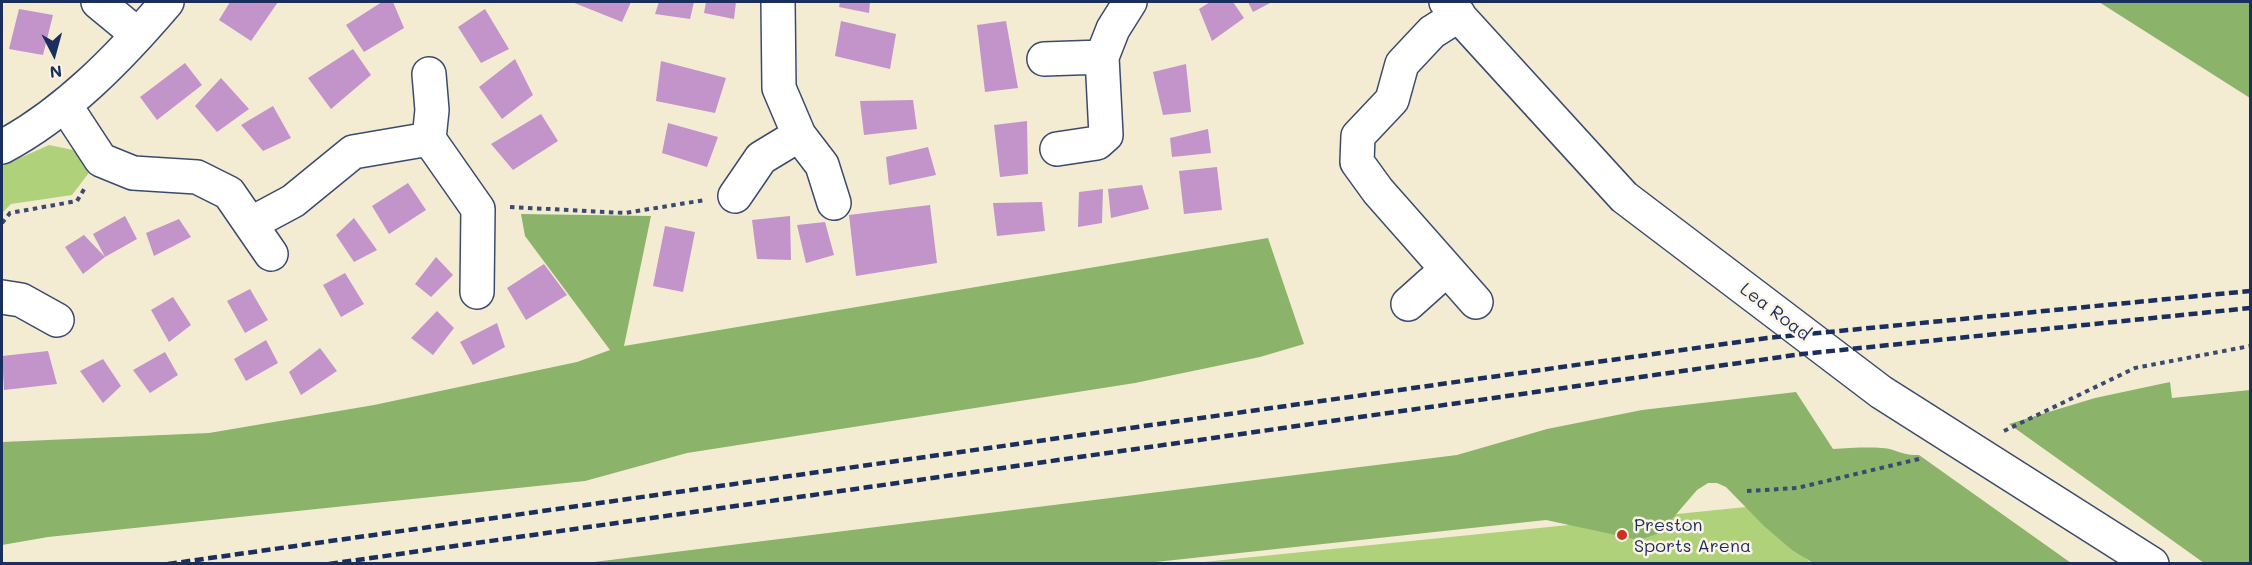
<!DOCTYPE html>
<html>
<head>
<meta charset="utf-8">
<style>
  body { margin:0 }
  #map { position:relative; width:2252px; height:565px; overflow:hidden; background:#f3ecd3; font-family:Mali,sans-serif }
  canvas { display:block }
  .frame { position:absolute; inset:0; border:3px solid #1b2f5e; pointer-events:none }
  .north { position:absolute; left:24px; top:24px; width:60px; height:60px; -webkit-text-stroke:4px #fcf5e5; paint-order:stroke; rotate:174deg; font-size:16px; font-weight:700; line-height:24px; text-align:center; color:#1b2f5e }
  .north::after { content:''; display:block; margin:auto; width:21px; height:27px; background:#1b2f5e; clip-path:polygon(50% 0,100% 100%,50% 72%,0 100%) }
</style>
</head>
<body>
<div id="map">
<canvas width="2252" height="565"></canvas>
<div class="frame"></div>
<div class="north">N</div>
</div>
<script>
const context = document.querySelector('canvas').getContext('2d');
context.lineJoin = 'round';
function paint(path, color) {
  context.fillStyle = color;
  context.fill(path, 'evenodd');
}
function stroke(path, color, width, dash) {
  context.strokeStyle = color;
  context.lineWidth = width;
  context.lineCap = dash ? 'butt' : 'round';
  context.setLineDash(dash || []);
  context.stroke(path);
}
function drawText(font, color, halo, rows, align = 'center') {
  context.font = font + ' Mali,sans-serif';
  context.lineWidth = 5;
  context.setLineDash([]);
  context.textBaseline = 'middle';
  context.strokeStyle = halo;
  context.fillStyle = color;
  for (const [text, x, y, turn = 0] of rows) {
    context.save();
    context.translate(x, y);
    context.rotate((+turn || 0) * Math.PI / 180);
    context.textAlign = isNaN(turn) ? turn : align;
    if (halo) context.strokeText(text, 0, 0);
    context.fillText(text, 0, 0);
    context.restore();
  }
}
paint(new Path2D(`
  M49,145L73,150L91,170L72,195L11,204L2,213V166Z
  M1746,507L1811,563L1184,564Z`), '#afd17a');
paint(new Path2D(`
  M2099,2H2250V98Z
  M521,214L651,216L624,346L1268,238L1304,344L1260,357L1135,383L687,453L585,481L48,537L2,545V442L209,433L374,405L577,362L610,350L525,236Z
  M2170,382L2172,398L2250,390V563H2204L2009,424L2095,398Z
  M1796,392L1833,449C1849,448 1866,447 1882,448C1898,449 1901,456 1919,455L2071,563H1813L1792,550L1764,526L1726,487L1717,483H1708L1697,490L1660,533L1639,540L1546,520L1137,564L586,563L1457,455L1547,429L1642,410Z`), '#8bb36a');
paint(new Path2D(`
  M230,2H278L251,41L219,20Z
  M382,2H393L404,28L364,52L346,25Z
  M572,2H631L622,22Z
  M659,2H694L690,19L655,14Z
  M706,2H736L734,19L704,13Z
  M840,2H870L869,13L839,7Z
  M1210,2H1233L1244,18L1212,41L1199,9Z
  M1248,2H1272L1253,12Z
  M19,9L53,15L43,55L9,49Z
  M485,9L509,49L481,63L458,27Z
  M841,21L896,34L890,69L835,56Z
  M1006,21L1018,88L985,92L977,25Z
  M353,49L371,75L331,109L308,78Z
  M515,59L533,95L502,119L479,87Z
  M661,61L726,78L715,113L656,101Z
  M185,63L202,85L157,120L140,97Z
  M1186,64L1191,112L1163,115L1153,72Z
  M221,78L249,109L217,132L195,106Z
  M913,100L917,129L864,135L860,101Z
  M273,106L291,138L263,151L241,125Z
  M541,114L558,141L513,170L491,144Z
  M1027,121L1028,174L1000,177L994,125Z
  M668,123L718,137L707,167L662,153Z
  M1208,129L1211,153L1172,157L1170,138Z
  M928,147L936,175L889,185L886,157Z
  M1217,167L1222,210L1184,214L1179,171Z
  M408,183L426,210L389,234L372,206Z
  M1142,185L1149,209L1111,218L1108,189Z
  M1103,189L1102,223L1078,227L1079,192Z
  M1042,202L1045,231L997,236L993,203Z
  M930,205L937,263L856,276L849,215Z
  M125,216L137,239L105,257L93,234Z
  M790,216L791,260L757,259L752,220Z
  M354,218L377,250L354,262L336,235Z
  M179,219L191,237L154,256L146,233Z
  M825,222L834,255L806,263L797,225Z
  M665,226L695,232L683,292L653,286Z
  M84,235L105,257L83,274L65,247Z
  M436,257L453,275L431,297L415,284Z
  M544,264L567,295L526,320L507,288Z
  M345,273L364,304L341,317L323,285Z
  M250,289L268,320L245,333L227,301Z
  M173,297L191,325L169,342L151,310Z
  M437,311L454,328L433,355L411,338Z
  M497,323L505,347L473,365L460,342Z
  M266,340L278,363L246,381L234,359Z
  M320,348L337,371L301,395L289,372Z
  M48,351L57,384L4,390L2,356Z
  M165,352L178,375L150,393L133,370Z
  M103,359L121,386L103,403L80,371Z`), '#c294ca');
const minor = new Path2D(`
  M98,2L138,35
  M778,2L779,88L799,135L822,165L834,203
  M1446,2L1624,197L1881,392L2152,564
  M1459,15L1432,32L1402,64L1392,100L1358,136L1357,162L1378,191L1476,302
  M1044,59L1102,57
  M429,74L432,110L429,139
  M65,105L101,160L133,173L197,177L229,193L271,254
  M2,147C66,113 120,57 167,2
  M1057,149L1097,143L1106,135L1102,57L1113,29L1130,2
  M735,196L761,158L799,135
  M252,223L293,201L353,152L429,139L478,209L477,292
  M2,297L21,300L57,320
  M1408,304L1446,270`);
stroke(minor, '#3b4b70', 36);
stroke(new Path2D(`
  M510,207L625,213L705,200
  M2,223L10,213L77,201L86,186
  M2004,431L2135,368L2250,346
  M1747,491L1797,488L1923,458`), '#3b4b70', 4, [4.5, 4.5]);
stroke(minor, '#fff', 33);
stroke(new Path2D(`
  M168,564L1767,338L2250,291
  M329,564L1802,354L2250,308`), '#1b2f5e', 4.5, [9, 4.5]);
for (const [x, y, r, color] of [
  [1622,535,6,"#c8321e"]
]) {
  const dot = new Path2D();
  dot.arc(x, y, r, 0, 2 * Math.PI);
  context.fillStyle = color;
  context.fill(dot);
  stroke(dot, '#fcf5e5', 2);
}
drawText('18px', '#1b2f5e', '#fcf5e5', [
  ["Lea Road",1775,312,37]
]);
drawText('18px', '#1b2f5e', '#fcf5e5', [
  ["Preston",1634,525],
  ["Sports Arena",1634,546]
], 'left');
</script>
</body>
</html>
